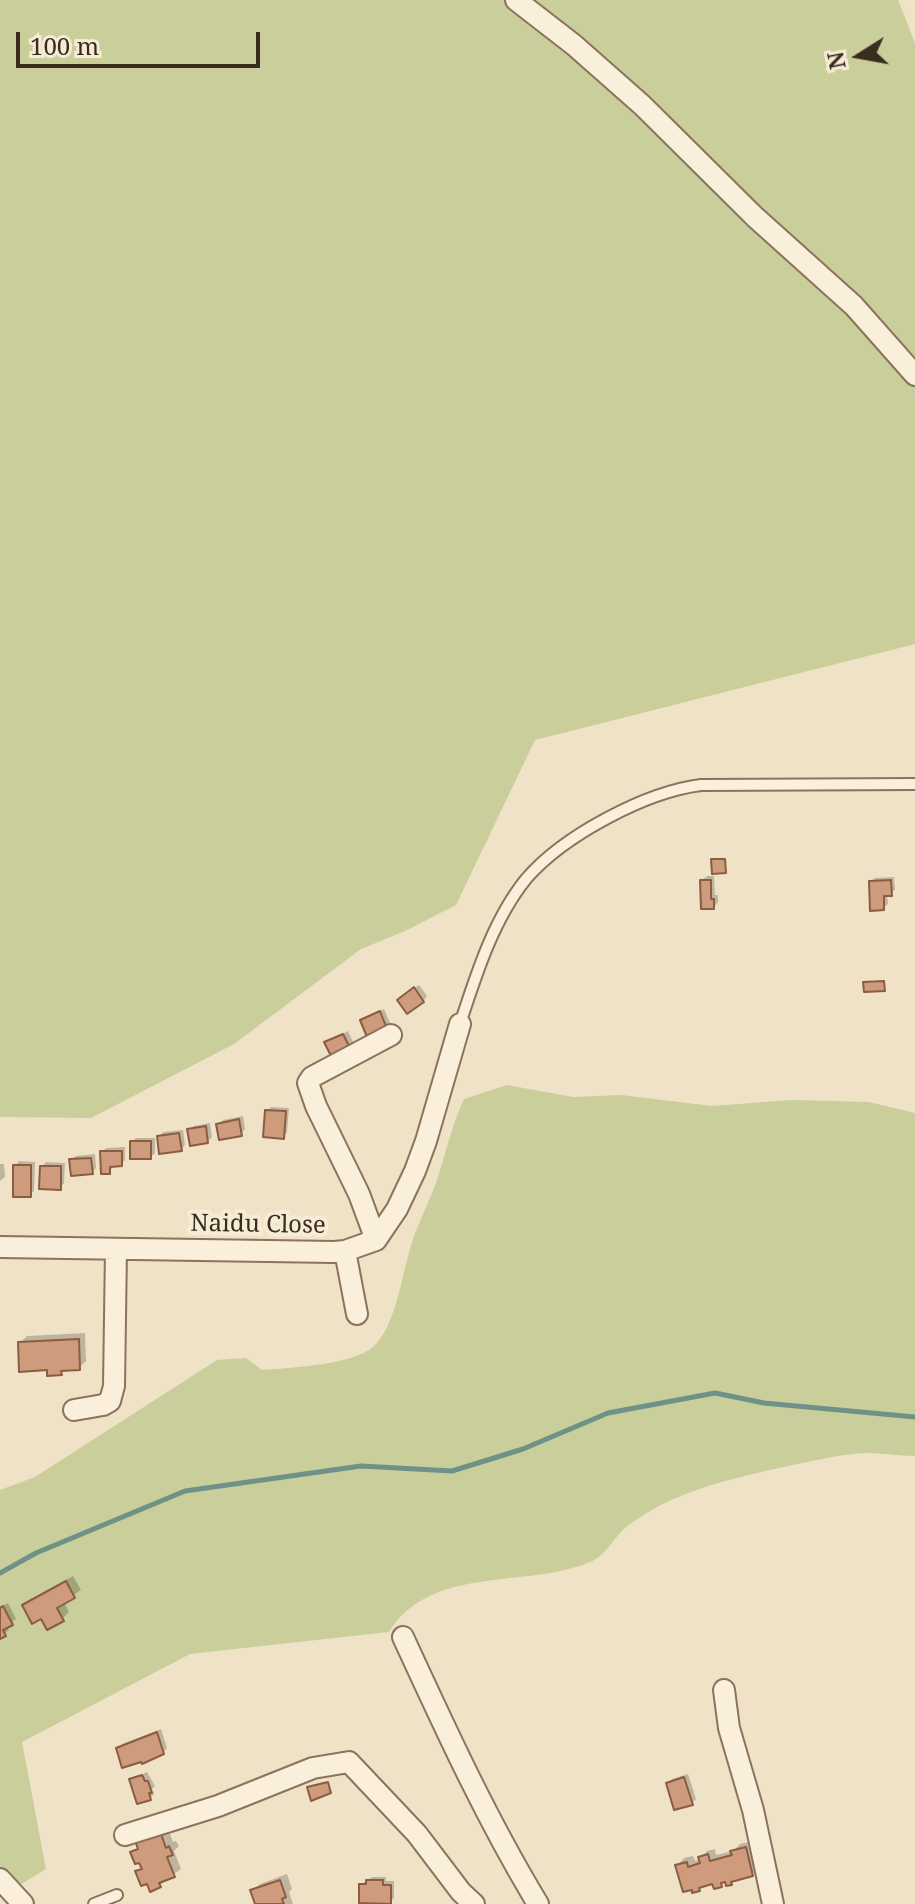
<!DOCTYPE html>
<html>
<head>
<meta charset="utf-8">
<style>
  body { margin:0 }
  #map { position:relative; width:915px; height:1904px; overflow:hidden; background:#efe2c7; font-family:"Noto Serif",serif }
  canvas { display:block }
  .north { position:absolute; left:819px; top:16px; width:80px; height:80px; -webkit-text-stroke:6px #f6ecd6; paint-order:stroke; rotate:259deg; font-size:22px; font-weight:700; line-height:32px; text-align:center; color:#3b2c20 }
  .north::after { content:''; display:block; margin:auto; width:28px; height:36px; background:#3b2c20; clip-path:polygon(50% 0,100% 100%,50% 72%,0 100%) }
  .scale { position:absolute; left:16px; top:32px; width:244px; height:36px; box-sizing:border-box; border:4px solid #3b2c20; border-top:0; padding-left:10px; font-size:24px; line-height:28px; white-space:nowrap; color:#3b2c20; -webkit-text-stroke:6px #f6ecd6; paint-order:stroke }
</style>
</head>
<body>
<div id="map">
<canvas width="915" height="1904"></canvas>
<div class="north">N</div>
<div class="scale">100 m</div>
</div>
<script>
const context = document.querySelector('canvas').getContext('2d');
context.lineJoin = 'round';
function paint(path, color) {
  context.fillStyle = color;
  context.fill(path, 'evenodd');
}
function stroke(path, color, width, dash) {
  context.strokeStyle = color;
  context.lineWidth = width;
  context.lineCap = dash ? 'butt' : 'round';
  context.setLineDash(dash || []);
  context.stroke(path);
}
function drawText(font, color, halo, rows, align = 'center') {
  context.font = font + ' "Noto Serif",serif';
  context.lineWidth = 8;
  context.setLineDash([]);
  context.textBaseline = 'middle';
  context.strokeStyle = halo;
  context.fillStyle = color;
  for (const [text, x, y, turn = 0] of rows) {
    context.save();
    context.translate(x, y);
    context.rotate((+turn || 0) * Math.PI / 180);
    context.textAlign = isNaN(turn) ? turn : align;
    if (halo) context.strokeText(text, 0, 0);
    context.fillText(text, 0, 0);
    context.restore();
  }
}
paint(new Path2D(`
  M0,0H898L915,43V644L535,740L456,905L405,931L361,949L234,1044L91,1118L0,1117Z
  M507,1085L573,1097L621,1095L712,1106L792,1100L869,1102L915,1113V1456C899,1456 883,1453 866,1453C840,1454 814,1461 788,1466C740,1477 694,1486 650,1511C642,1516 632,1522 625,1528C614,1538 604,1557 590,1562C527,1589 431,1564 389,1632L190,1654L22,1742L46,1869L0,1897V1490L35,1477L217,1360L246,1358L262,1370C289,1368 354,1365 374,1346C395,1327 402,1276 410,1249C416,1227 427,1207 435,1186C445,1157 451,1127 464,1099Z`), '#c9ce9a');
paint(new Path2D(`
  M707,876H714L715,895H718V902L714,907L702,880Z
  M894,877L895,890L887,894L888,904L883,908L871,882L875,878Z
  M419,985L427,996L423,1001L403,996Z
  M384,1009L390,1023L386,1027L362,1020Z
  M348,1031L354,1044L350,1048L327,1043Z
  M271,1107L289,1108L287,1132L283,1137L267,1111Z
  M243,1116L245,1129L241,1134L218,1125L223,1120Z
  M210,1123L212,1137L208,1141L189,1130L194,1126Z
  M183,1130L185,1145L181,1149L159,1137L163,1132Z
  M136,1138H155V1153L151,1157L132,1142Z
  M125,1147V1160L121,1164H114L110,1172L102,1152L106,1148Z
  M95,1154L96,1168L92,1172L71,1160L76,1156Z
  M19,1161L35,1162L34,1191L30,1195L15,1166Z
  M46,1162L65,1163L64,1183L60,1188L42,1167Z
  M0,1164H4L5,1177L0,1181Z
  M85,1333L86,1361L79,1368H66L61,1373L49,1368L20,1343L27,1336Z
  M73,1576L81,1590L64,1602L69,1612L62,1619L42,1616L25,1605L31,1599Z
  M8,1603L16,1619L6,1626L9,1630L0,1637V1607Z
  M161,1729L167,1748L163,1753L118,1749L122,1744Z
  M147,1772L155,1786L152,1789L154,1794L150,1798L131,1780Z
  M688,1774L696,1799L692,1803L668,1783L672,1779Z
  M166,1823L173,1842L176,1841L179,1846L174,1851L181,1869L160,1885L137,1872L143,1867L132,1853Z
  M752,1841L759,1867L752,1874L735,1879L731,1883L727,1880L721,1885L714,1882L704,1885L699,1889L678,1865L684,1858L693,1856L695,1861L701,1859L707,1851L715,1849L716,1855L733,1851L740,1844Z
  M287,1874L292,1889L289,1892L293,1904H257L253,1891L260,1884Z
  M372,1877H386V1881H394V1898L390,1902L361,1885Z`), '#0003');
stroke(new Path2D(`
  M0,1573L36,1553L185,1491L361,1466L452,1471L523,1449L608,1413L715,1393L764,1403L915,1417`), '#6e9288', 5);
const building = new Path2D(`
  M711,859H725L726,873L712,874Z
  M700,880H711V899H714V909H701Z
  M891,880L892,896H884V910L870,911L869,881Z
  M884,981L885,991L864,992L863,982Z
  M414,987L424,1002L407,1014L397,1000Z
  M380,1011L387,1029L367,1037L360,1020Z
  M343,1034L351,1050L332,1058L324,1042Z
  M265,1110L286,1111L284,1139L263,1137Z
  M239,1119L242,1136L219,1140L216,1124Z
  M206,1126L208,1143L190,1146L187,1129Z
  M179,1133L182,1151L159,1154L157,1136Z
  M130,1141H151V1159H130Z
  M100,1151H122V1166L110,1167V1174H101Z
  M91,1158L93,1174L71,1176L69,1159Z
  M13,1165H31V1197H13Z
  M40,1166H61V1190L39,1189Z
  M79,1339L80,1370L61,1371L62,1375L47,1376V1370L19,1372L18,1342Z
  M66,1581L75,1598L57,1608L64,1621L47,1630L41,1619L32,1624L22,1605Z
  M3,1606L13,1625L3,1630L6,1636L0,1639V1608Z
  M157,1732L164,1754L142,1764L141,1762L122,1768L116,1748Z
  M142,1775L145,1781H148L152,1793H149L151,1800L137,1804L129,1779Z
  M684,1777L693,1805L674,1810L666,1783Z
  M328,1782L331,1793L311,1801L307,1787Z
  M159,1828L166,1848L169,1846L173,1855L167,1857L175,1877L159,1883L161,1887L150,1892L147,1884L141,1886L135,1871L142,1869L139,1863L135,1864L130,1852L138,1849L134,1838Z
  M746,1847L753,1876L731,1882L732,1885L726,1886L725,1882L721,1883L722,1887L714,1889L712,1884L699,1888L700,1891L692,1893V1890L683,1892L675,1865L687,1862L688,1867L700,1863L698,1857L708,1854L710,1861L732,1855L730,1851Z
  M280,1880L286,1897L282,1899L284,1904H255L250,1890Z
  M366,1880H383V1885H391V1904L359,1903V1884H366Z`);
paint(building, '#ce9b7c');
stroke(building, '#8b5c41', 2);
const service = new Path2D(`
  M460,1024C476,975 493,920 526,879C563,836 645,792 701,785L915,784
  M94,1904L117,1895`);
const minor = new Path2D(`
  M516,0L574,45L642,105L755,217L854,306L915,375
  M376,1240L359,1194L316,1106L308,1083L312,1077L391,1035
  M0,1247L334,1252L345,1251L376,1240L397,1209L415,1171L426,1141L460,1024
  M345,1251L357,1314
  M74,1410L103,1405L110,1401L114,1386L116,1249
  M403,1637C445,1728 486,1818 538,1904
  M724,1690L729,1728L753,1810L773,1904
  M125,1835L218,1806L313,1768L349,1762L417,1834L461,1892L474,1904
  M0,1879L23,1904`);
stroke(service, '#8b735c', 14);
stroke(minor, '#8b735c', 24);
stroke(service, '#f9efda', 10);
stroke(minor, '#f9efda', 20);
drawText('24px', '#3b2c20', '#f6ecd6', [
  ["Naidu Close",258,1225,1]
]);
</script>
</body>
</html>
